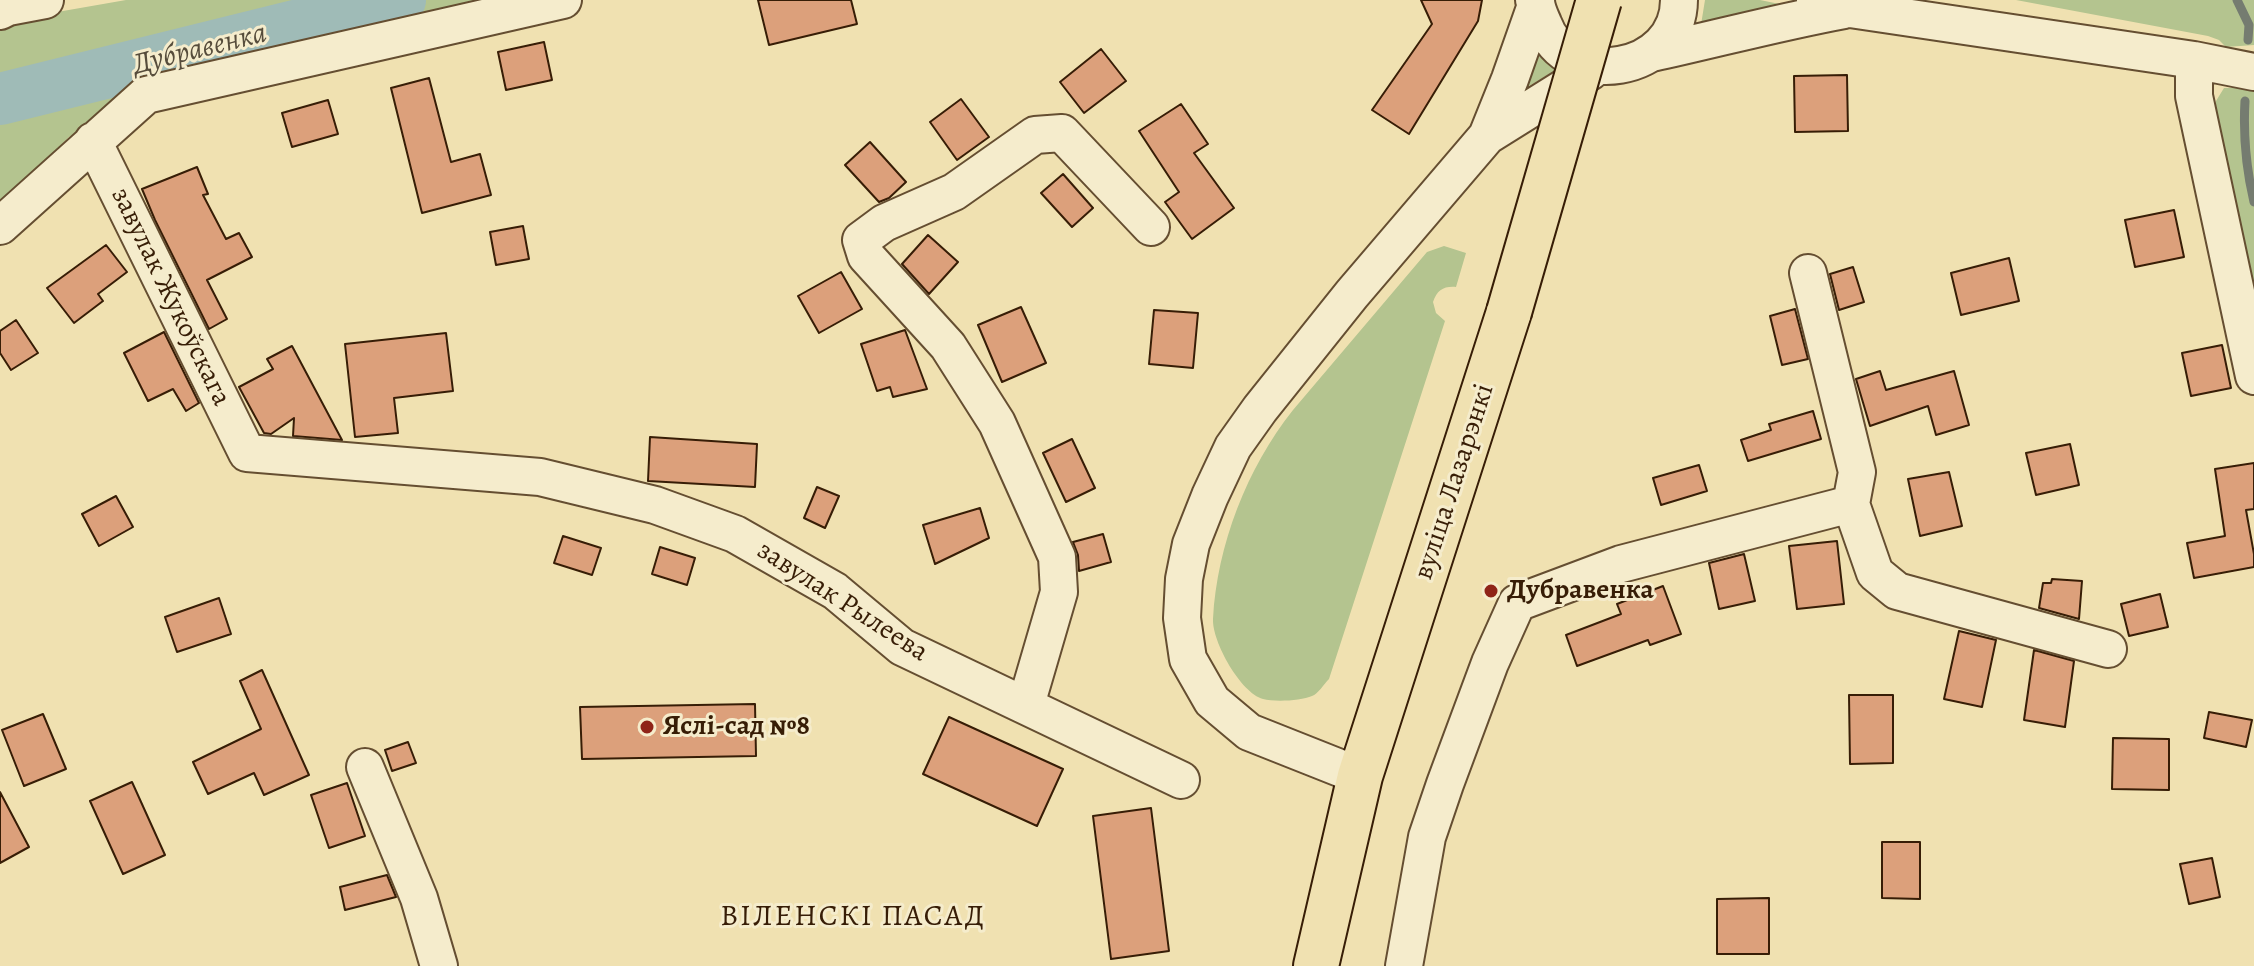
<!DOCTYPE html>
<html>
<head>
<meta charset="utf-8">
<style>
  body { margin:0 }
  canvas { display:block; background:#f0e1b1 }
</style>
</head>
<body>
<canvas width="2254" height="966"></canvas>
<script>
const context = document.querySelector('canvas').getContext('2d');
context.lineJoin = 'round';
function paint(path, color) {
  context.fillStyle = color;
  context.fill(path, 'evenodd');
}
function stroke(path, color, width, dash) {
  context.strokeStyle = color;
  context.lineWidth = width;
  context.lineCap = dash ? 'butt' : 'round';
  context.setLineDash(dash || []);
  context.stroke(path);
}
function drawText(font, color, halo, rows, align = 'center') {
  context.font = font + ' Alegreya,serif';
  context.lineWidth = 6;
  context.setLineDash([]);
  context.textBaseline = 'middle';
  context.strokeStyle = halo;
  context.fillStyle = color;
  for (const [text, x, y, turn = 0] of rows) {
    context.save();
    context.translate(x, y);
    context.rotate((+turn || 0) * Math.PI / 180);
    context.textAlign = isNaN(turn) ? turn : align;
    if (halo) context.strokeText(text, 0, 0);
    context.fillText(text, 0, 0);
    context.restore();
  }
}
paint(new Path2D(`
  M126,0H500L144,88L69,137L0,205V22Z
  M1705,0H1760L1804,9L1699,37Z
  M2016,0H2254V45L2226,47L2219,40L2208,36Z
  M1546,43L1577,66L1551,73L1512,96Z
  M2254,87V297L2216,119V101L2224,88Z
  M1444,246L1466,253L1456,287C1444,286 1437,290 1433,302L1436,313L1445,321L1329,679C1324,684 1318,694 1312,696C1301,701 1274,702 1263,699C1241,693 1212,642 1213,619C1217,545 1247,468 1293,410L1427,252Z`), '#b4c48f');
stroke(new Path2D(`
  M2237,0L2249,25L2248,40
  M2245,101C2243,136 2246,168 2254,202`), '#757c70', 9);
stroke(new Path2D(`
  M0,99L400,0`), '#9fbbb7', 52);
const building = new Path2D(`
  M758,0H851L857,24L769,45Z
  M1421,0H1482L1478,21L1409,134L1372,110L1432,24Z
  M544,42L552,80L506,90L498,52Z
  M1101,49L1126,81L1084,113L1060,82Z
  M1847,75L1848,131L1795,132L1794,76Z
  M429,78L451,162L480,154L491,195L422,213L391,88Z
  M961,99L989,137L957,160L930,122Z
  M328,100L338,134L292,147L282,113Z
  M1181,104L1208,144L1194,153L1234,208L1192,239L1165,202L1179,192L1139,131Z
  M870,142L906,182L889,198L879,202L845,165Z
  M197,167L208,194L203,195L226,239L239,233L252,257L207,280L227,319L209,329L155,220L142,189Z
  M1063,174L1093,208L1072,227L1041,193Z
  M2174,210L2184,257L2135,267L2125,220Z
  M523,226L529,259L496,265L490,232Z
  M928,235L958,262L929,294L902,264Z
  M106,245L127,272L98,294L103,301L74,323L47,288Z
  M2009,258L2019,301L1961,315L1951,273Z
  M1853,267L1864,302L1839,310L1830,274Z
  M841,272L862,309L819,333L798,296Z
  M1021,307L1046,363L1002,382L978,325Z
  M1795,309L1808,359L1782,365L1770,316Z
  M1154,310L1198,313L1193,368L1149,364Z
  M16,320L38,353L11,370L0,353V331Z
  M905,330L927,389L893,397L890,387L877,391L861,344Z
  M164,332L199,403L186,411L173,389L148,401L124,353Z
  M446,333L453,391L394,398L398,433L355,437L345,344Z
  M2222,345L2231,388L2191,396L2182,353Z
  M292,346L342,440L293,436L294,418L271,434L264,433L239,387L273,369L267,359Z
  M1880,371L1886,390L1954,371L1969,425L1936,435L1928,406L1870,426L1856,379Z
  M1813,411L1821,439L1748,461L1741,440L1771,430L1769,424Z
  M650,437L757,444L755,487L648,481Z
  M1072,439L1095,488L1066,502L1043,453Z
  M2070,444L2079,485L2036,495L2026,453Z
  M2254,463V509L2246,510L2254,554V567L2194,578L2187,543L2225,536L2215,469Z
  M1699,465L1707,491L1661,505L1653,478Z
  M1949,472L1962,526L1920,536L1908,479Z
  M817,487L839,496L825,528L804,518Z
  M116,496L133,527L99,546L82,514Z
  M980,508L989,538L935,564L923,525Z
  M1103,534L1111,562L1079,571L1078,555L1073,542Z
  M563,536L601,548L592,575L554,563Z
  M1837,541L1844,604L1797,609L1789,546Z
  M660,547L695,558L687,585L652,574Z
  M1744,554L1755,601L1719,609L1709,563Z
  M2052,579L2082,581L2079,619L2039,608L2043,583H2051Z
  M1663,586L1681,634L1650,645L1648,640L1577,666L1566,635L1621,614L1617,604Z
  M2160,594L2168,627L2129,636L2121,604Z
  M219,598L231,634L177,652L165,617Z
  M1959,631L1996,640L1982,707L1944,699Z
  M2034,650L2074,661L2065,727L2024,720Z
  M262,670L309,775L264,795L254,773L208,794L193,762L261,729L240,681Z
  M1849,695H1893V763L1850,764Z
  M755,704L756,756L582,759L580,707Z
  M2209,712L2252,720L2246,747L2204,738Z
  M43,714L66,769L24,786L2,730Z
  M949,717L1063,769L1037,826L923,774Z
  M2113,738L2169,739V790L2112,789Z
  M408,742L416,763L392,771L385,750Z
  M132,782L165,855L123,874L90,801Z
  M347,783L365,836L329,848L311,795Z
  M0,792L29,847L0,863Z
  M1151,808L1169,951L1111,959L1093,816Z
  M1882,842H1920V899L1882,898Z
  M2212,858L2220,897L2189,904L2180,864Z
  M387,875L396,897L345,910L340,887Z
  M1769,898V954H1717V899Z`);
paint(building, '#dca07b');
stroke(building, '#371d06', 2);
const minor = new Path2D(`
  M1536,0C1536,8 1540,16 1543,23C1568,92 1679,73 1679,0
  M1815,0L1850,9L2194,60L2254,72
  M0,11L8,7L45,0
  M1652,53C1716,39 1779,22 1844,10
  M2194,60V96L2254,376
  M1487,136L1510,79L1536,5L1534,0
  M93,141L247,453L540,477L655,505L735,534L835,591L902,647L1181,780
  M0,226L146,95L563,0
  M1808,273L1857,472L1851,504L1875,573L1897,591L2108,649
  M1026,705L1059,592L1057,557L997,423L948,346L866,256L861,240L884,223L954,192L1035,135L1062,133L1151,227
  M365,767L419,898L439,966
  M1360,776L1249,732L1212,701L1188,659L1182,618L1184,579L1191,544L1210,496L1233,447L1260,409L1352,294L1487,136L1591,71
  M1404,966L1427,837L1445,784L1490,663L1517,603L1621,564L1851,504`);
const major = new Path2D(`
  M1316,966L1360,776L1509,312`);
stroke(minor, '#654e31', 40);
stroke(major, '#371d06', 48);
stroke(minor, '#f5eccc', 36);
stroke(major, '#f0e1b1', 44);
const majorBridge = new Path2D(`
  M1509,312L1599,0`);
stroke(majorBridge, '#371d06', 48, []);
stroke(majorBridge, '#f0e1b1', 44);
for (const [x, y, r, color] of [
  [1491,591,8,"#8f2418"],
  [647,727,8,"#8f2418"]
]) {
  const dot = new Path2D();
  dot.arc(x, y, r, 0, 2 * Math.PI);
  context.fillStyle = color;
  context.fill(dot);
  stroke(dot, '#f5eccc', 3);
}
drawText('28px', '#371d06', '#f5eccc', [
  ["завулак Жукоўскага",170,297,64],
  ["вуліца Лазарэнкі",1455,482,-72],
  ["завулак Рылеева",842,602,33]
]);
drawText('bold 28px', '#371d06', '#f5eccc', [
  ["Дубравенка",1507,591],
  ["Яслі-сад №8",663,727]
], 'left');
drawText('italic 30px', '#564c3b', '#f5eccc', [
  ["Дубравенка",200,50,-14]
]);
context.letterSpacing = '2px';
drawText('30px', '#371d06', '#f5eccc', [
  ["ВІЛЕНСКІ ПАСАД",853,918]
]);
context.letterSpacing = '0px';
</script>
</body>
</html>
